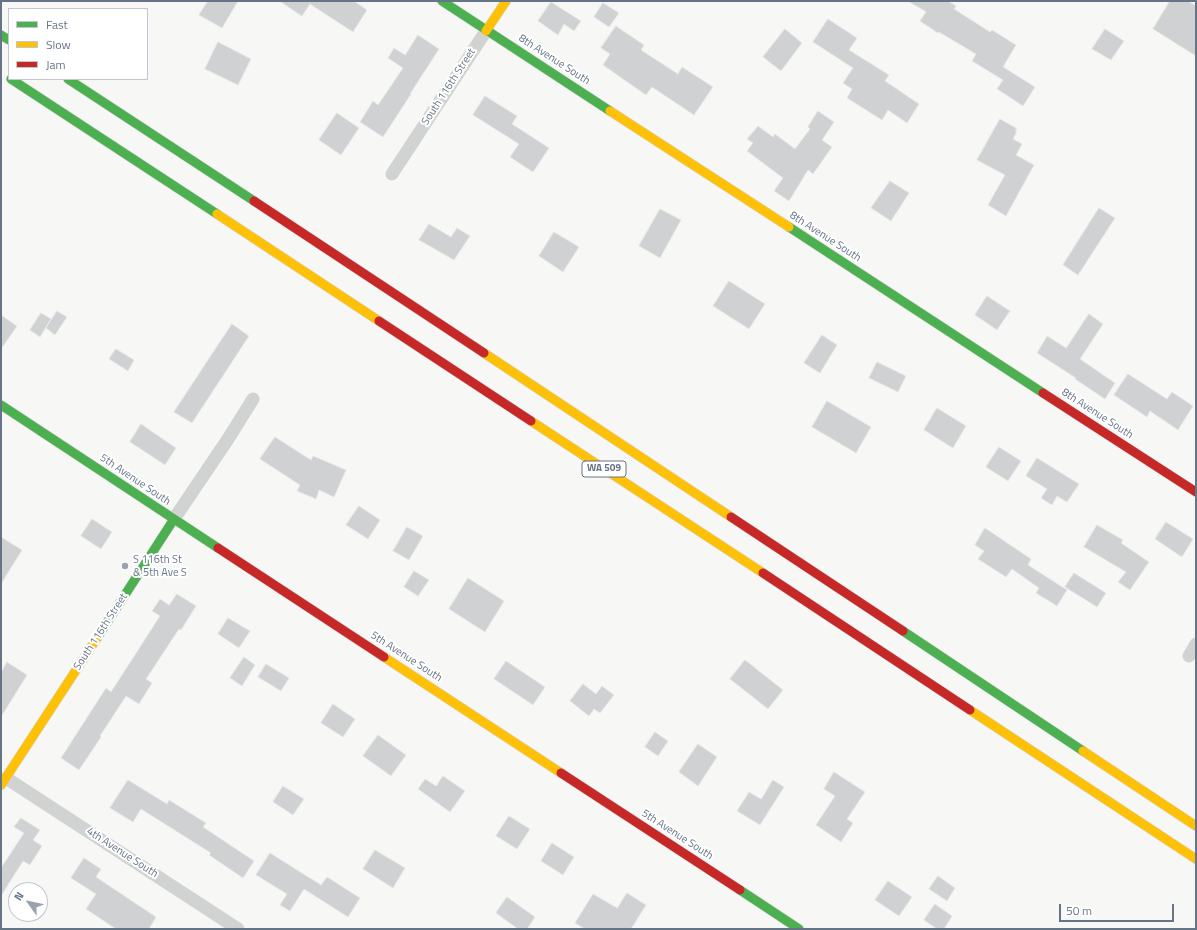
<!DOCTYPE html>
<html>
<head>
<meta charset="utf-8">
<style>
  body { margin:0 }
  #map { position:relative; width:1197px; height:930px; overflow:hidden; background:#f7f7f6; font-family:"Titillium Web",sans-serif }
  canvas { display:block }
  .frame { position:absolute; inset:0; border:2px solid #667487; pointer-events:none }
  .legend { position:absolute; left:8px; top:8px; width:140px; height:72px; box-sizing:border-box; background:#fff; border:1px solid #c2c7cf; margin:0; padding:5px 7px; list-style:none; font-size:12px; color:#667487 }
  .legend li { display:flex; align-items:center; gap:8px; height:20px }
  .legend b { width:20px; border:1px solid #c2c7cf }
  .north { position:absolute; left:8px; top:882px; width:40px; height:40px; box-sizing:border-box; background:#fff; border:1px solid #c2c7cf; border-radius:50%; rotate:303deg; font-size:11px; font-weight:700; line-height:16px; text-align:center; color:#667487 }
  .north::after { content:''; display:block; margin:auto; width:14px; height:18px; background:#99a2ae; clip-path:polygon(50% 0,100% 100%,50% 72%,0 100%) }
  .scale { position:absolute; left:1059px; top:904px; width:115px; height:18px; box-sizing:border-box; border:2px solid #667487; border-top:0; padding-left:5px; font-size:12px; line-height:14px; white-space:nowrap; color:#667487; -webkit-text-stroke:3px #fff; paint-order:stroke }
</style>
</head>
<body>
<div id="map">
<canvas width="1197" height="930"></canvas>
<div class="frame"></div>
<ul class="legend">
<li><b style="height:5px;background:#4caf50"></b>Fast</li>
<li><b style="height:5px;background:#ffc107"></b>Slow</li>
<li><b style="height:5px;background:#c62828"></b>Jam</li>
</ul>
<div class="north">N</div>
<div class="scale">50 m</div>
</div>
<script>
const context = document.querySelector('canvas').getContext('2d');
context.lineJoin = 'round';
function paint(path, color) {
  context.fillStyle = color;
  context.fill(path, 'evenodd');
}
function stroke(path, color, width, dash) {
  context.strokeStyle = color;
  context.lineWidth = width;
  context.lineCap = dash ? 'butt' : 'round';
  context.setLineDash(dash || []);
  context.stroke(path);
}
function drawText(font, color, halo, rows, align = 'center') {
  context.font = font + ' "Titillium Web",sans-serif';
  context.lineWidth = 4;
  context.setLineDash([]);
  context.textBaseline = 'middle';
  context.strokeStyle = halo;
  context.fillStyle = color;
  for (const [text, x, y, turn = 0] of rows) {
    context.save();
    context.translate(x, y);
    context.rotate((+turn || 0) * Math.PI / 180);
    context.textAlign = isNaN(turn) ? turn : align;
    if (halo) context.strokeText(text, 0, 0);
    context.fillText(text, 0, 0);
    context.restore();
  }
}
const building = new Path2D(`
  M208,1H238L222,28L199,15Z
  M280,1H354L367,10L353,32L310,4L302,16Z
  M908,1H948L956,6L954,9L990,32L992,30L1016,45L1003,67L1035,87L1023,106L997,89L1003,80L972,61L976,54L939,32L938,33L920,21L926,12Z
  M1170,1H1188L1196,6V56L1153,29Z
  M551,2L581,21L574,31L564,24L558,35L538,21Z
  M603,3L619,13L609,27L594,17Z
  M828,19L857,38L849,50L889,75L885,81L919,104L907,123L888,110L882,120L847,98L852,89L843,83L853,68L813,42Z
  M616,26L644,45L641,50L678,74L682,67L713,87L694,115L652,87L646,95L603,65L610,54L601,48Z
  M785,29L802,43L781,71L763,57Z
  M1105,29L1124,41L1111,60L1092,49Z
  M418,35L439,49L410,94H411L383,137L360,122L373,101L378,105L403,68L388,58L394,48L405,55Z
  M218,42L251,59L238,85L205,69Z
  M485,96L517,116L512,124L549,148L533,172L510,157L519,144L473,115Z
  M818,111L834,122L822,140L832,147L813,174L808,170L789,201L774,191L783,178L747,151L753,143L747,139L758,126L773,137L775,134L795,149L810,129L808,127Z
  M337,113L359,128L341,155L319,140Z
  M1000,119L1016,128V133L1013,139L1022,144L1016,155L1034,165L1006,216L988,205L1005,175L977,160Z
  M890,181L909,193L891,221L871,208Z
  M1099,208L1115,218L1078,275L1063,265Z
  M660,209L681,220L660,258L639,246Z
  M429,224L451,237L457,228L470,236L454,260L419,240Z
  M554,232L579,247L563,272L539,256Z
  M729,281L765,304L749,329L713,306Z
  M987,296L1010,311L997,330L975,315Z
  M57,311L67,317L55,335L46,328Z
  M41,313L51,319L40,337L30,330Z
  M1089,314L1103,324L1080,359L1115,383L1105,399L1075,379L1076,378L1037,353L1047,336L1066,348Z
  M1,315L17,326L1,349Z
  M232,324L249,336L192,423L174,412Z
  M822,335L837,345L820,373L804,363Z
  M116,349L134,360L128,371L109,359Z
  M877,362L906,376L898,392L869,378Z
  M1128,374L1167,399L1172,392L1193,406L1178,430L1150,411L1147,417L1114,395Z
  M827,401L871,427L856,453L812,427Z
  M937,408L966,426L953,448L924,430Z
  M141,424L176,448L165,465L130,442Z
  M275,437L311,460L313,456L346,470L334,497L319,490L316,499L297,491L300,485L260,459Z
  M999,447L1021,461L1008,481L986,467Z
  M1037,458L1079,484L1067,502L1057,496L1052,505L1041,498L1047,489L1026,476Z
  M359,506L380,520L368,539L346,525Z
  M92,519L112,532L101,549L81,536Z
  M1166,522L1193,539L1182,557L1155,539Z
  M1097,525L1123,540L1121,543L1149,562L1130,590L1118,582L1126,572L1084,547Z
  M407,527L423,536L409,560L393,551Z
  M985,528L1031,559L1028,565L1067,590L1057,606L1036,593L1039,588L1012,569L1006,577L978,559L984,551L975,545Z
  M1,537L22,550L1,584Z
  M414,571L429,580L418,596L404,587Z
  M1074,573L1106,593L1097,607L1065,587Z
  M468,578L504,601L485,632L449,609Z
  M177,594L196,606L181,630L179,629L146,679L152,683L139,704L126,696L100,736L101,737L79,770L61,758L106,688L111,692L160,616L152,611L160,599L169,605Z
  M228,618L250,631L239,648L218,634Z
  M244,657L255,665L242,686L230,678Z
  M745,660L783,690L768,709L730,679Z
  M506,661L545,687L533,705L494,679Z
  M7,662L27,675L1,717V673Z
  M266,664L289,678L281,691L258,677Z
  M583,684L596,694L602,686L614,695L600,713L594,709L589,716L570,701Z
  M333,704L355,719L343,737L321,723Z
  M655,732L668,741L658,756L645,747Z
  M378,735L406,755L391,776L363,756Z
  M698,744L717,757L698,786L679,772Z
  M834,772L865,792L847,819L853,823L841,842L816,825L835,796L824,789Z
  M443,776L465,791L450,812L418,789L425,779L436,786Z
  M128,780L167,804L169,800L206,823L203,827L254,861L243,878L209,855L211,853L141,809L133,822L110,808Z
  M773,780L784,787L760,825L737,811L749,792L761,799Z
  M283,786L304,799L293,815L273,802Z
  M509,816L530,829L517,849L496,836Z
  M21,818L40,830L33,840L42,846L30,865L23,861L1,896V868L24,833L14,827Z
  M552,843L574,857L563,875L541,861Z
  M375,850L405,868L393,888L363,869Z
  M270,853L321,885L327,877L360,898L348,917L304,889L290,911L280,905L287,894L256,875Z
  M84,858L101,869L96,877L156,917L149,929H116L86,909L96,894L71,878Z
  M938,876L955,888L947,901L929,889Z
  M888,881L912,897L899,916L875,900Z
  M627,893L646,905L631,929H585L575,923L593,894L617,908Z
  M507,897L535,917L527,929H518L496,913Z
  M935,904L952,916L944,929H937L924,920Z`);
paint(building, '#d0d1d2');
stroke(building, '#e6e6e6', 1);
const fast = new Path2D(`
  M442,1L610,111
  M1,35L9,40
  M11,79L217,214
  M68,79L254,201
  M789,227L1043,393
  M1,405L218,548
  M903,631L1083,751
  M97,638L174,519
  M740,890L799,929`);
const slow = new Path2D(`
  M486,31L506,1
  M610,111L789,227
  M217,214L379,321
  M484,353L731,517
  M531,421L763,573
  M384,657L561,773
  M970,710L1196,859
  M1083,751L1196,826
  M1,785L97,638`);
const jam = new Path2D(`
  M254,201L484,353
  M379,321L531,421
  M1043,393L1196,492
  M731,517L903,631
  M218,548L384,657
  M763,573L970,710
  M561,773L740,890`);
stroke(fast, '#d2d4d5', 10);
stroke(slow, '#d2d4d5', 10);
stroke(jam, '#d2d4d5', 10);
stroke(new Path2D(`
  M392,174L486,31
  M174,519L228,439L253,399
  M1189,656L1196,644
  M6,778L238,929`), '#d1d2d2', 13);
stroke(fast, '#4caf50', 9);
stroke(slow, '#ffc107', 9);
stroke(jam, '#c62828', 9);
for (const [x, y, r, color] of [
  [125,566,4,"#99a2ae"]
]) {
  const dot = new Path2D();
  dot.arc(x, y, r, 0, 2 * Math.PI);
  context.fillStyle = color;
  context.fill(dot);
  stroke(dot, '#fff', 1.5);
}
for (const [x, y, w] of [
  [604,469,44]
]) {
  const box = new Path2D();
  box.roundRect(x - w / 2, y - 8, w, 16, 3);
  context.fillStyle = '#fff';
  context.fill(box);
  stroke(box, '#667487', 1);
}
drawText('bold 10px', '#667487', null, [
  ["WA 509",604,469]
]);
drawText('11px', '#667487', '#fff', [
  ["8th Avenue South",554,60,33],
  ["South 116th Street",449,87,-57],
  ["8th Avenue South",825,237,33],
  ["8th Avenue South",1097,414,33],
  ["5th Avenue South",135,480,34],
  ["South 116th Street",101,632,-57],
  ["5th Avenue South",406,657,33],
  ["5th Avenue South",677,835,33],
  ["4th Avenue South",122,853,33]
]);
drawText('11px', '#667487', '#fff', [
  ["S 116th St",133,560],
  ["& 5th Ave S",133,573]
], 'left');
</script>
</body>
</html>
